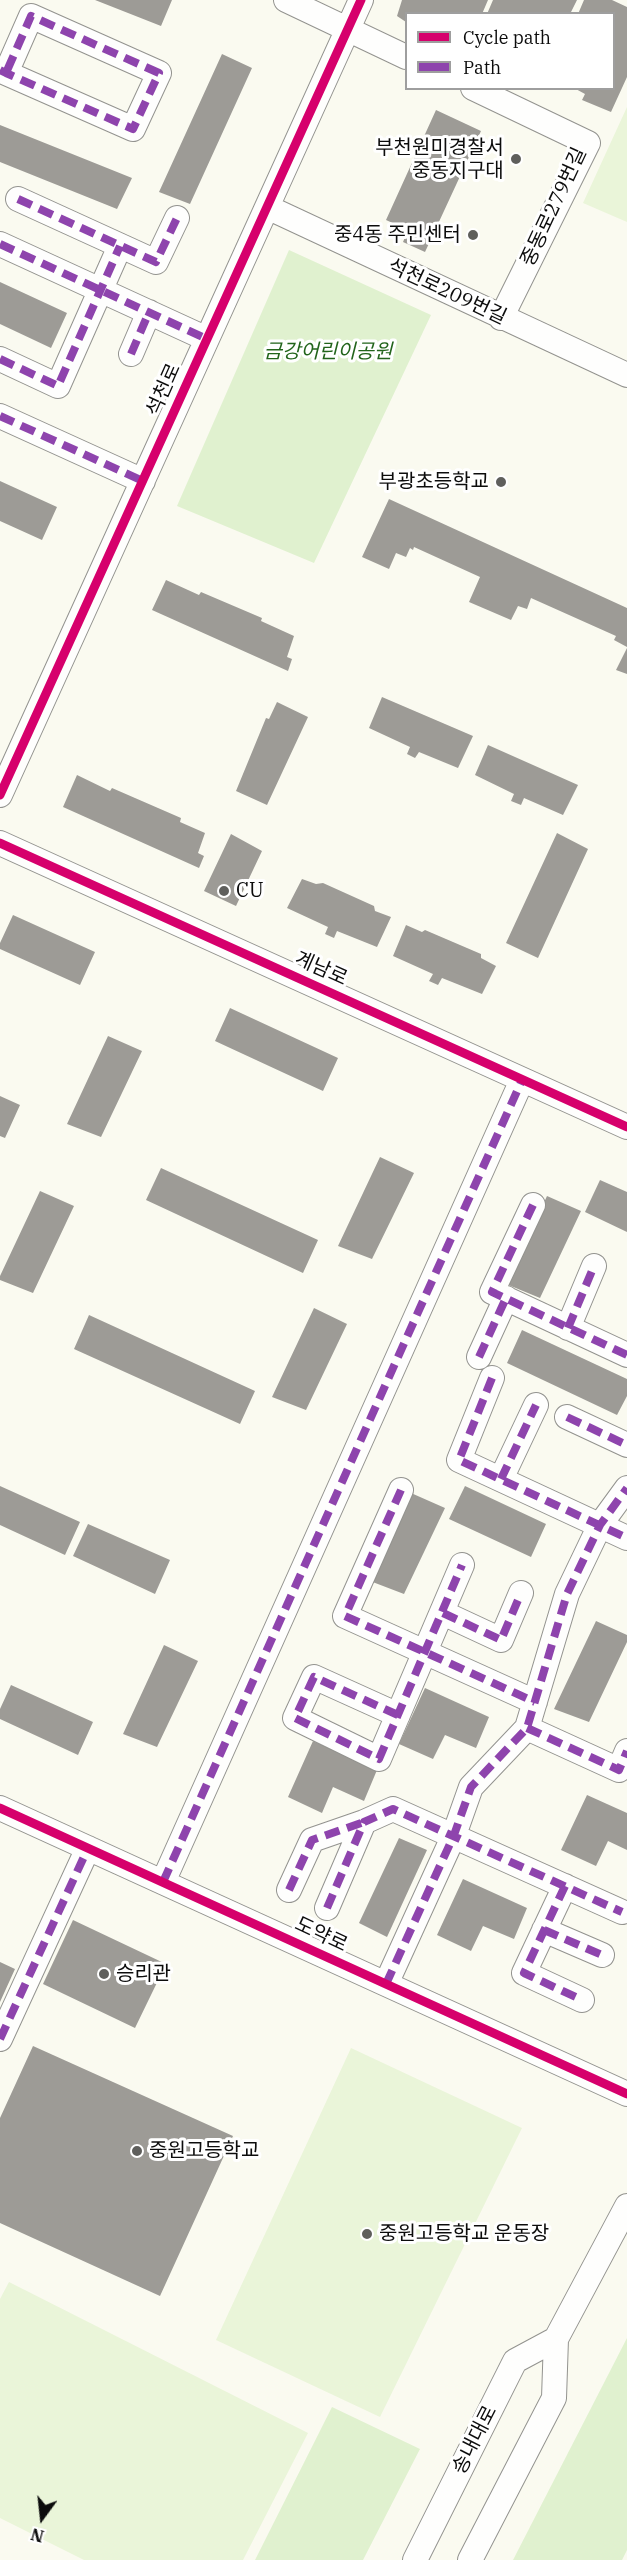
<!DOCTYPE html>
<html>
<head>
<meta charset="utf-8">
<style>
  body { margin:0 }
  #map { position:relative; width:627px; height:2560px; overflow:hidden; background:#fafaf0; font-family:"IBM Plex Serif",serif }
  canvas { display:block }
  .legend { position:absolute; left:405px; top:12px; width:210px; height:78px; box-sizing:border-box; background:#fff; border:2px solid #9e9e9e; margin:0; padding:8px 10px; list-style:none; font-size:18px; color:#0c0c0c }
  .legend li { display:flex; align-items:center; gap:12px; height:30px }
  .legend b { width:30px; border:2px solid #9e9e9e }
  .north { position:absolute; left:12px; top:2488px; width:60px; height:60px; -webkit-text-stroke:4px #fff; paint-order:stroke; rotate:195deg; font-size:16px; font-weight:700; line-height:24px; text-align:center; color:#0c0c0c }
  .north::after { content:''; display:block; margin:auto; width:21px; height:27px; background:#0c0c0c; clip-path:polygon(50% 0,100% 100%,50% 72%,0 100%) }
</style>
</head>
<body>
<div id="map">
<canvas width="627" height="2560"></canvas>
<ul class="legend">
<li><b style="height:8px;background:#d6006c"></b>Cycle path</li>
<li><b style="height:8px;background:#8e44ad"></b>Path</li>
</ul>
<div class="north">N</div>
</div>
<script>
const context = document.querySelector('canvas').getContext('2d');
context.lineJoin = 'round';
function paint(path, color) {
  context.fillStyle = color;
  context.fill(path, 'evenodd');
}
function stroke(path, color, width, dash) {
  context.strokeStyle = color;
  context.lineWidth = width;
  context.lineCap = dash ? 'butt' : 'round';
  context.setLineDash(dash || []);
  context.stroke(path);
}
function drawText(font, color, halo, rows, align = 'center') {
  context.font = font + ' "IBM Plex Serif","Noto Sans KR",serif';
  context.lineWidth = 6;
  context.setLineDash([]);
  context.textBaseline = 'middle';
  context.strokeStyle = halo;
  context.fillStyle = color;
  for (const [text, x, y, turn = 0] of rows) {
    context.save();
    context.translate(x, y);
    context.rotate((+turn || 0) * Math.PI / 180);
    context.textAlign = isNaN(turn) ? turn : align;
    if (halo) context.strokeText(text, 0, 0);
    context.fillText(text, 0, 0);
    context.restore();
  }
}
paint(new Path2D(`
  M289,250L431,315L314,563L177,506Z
  M627,2338V2550L622,2560H513Z
  M332,2407L420,2449L363,2560H255Z`), '#e0f1cf');
paint(new Path2D(`
  M627,107V222L583,203Z
  M351,2048L522,2128L380,2417L216,2340Z
  M9,2282L308,2433L243,2560H84L0,2518V2299Z`), '#eaf5d9');
paint(new Path2D(`
  M95,0H172L161,26Z
  M402,0H488L482,14H406V22L397,16Z
  M493,0H577L570,14H487Z
  M584,0H612L627,7V77L611,112L582,100L585,94L574,88H614V14H578Z
  M222,54L252,68L190,204L159,192Z
  M436,110L481,131L425,252L403,242L408,230L386,220Z
  M0,125L132,178L117,209L0,162Z
  M0,282L67,313L51,348L0,324Z
  M0,481L57,507L42,540L0,521Z
  M389,499L627,608V647L614,640L616,636L531,598L527,609L518,606L511,620L469,602L480,577L414,547L413,550L410,548L406,557L396,553L389,569L362,557Z
  M166,580L199,595L201,592L262,618L261,621L294,636L287,657L292,659L288,671L152,610Z
  M627,648V674L616,670Z
  M382,697L473,736L458,768L419,752L415,758L407,754L410,747L369,728Z
  M277,702L308,717L267,805L236,791L266,718L269,719Z
  M488,745L578,785L563,815L524,798L521,805L511,801L514,794L475,775Z
  M77,775L110,791L112,788L181,818L180,822L205,833L198,853L204,856L199,868L63,807Z
  M557,833L588,849L538,958L506,943Z
  M231,834L262,851L236,906L204,891Z
  M302,879L316,884L323,883L374,906L375,911L391,917L377,947L337,931L334,938L325,934L328,927L287,908Z
  M13,915L95,952L80,985L0,949V943Z
  M406,925L422,932L425,930L481,954V958L496,966L482,994L442,978L438,985L429,981L433,974L393,956Z
  M230,1008L338,1058L323,1091L215,1041Z
  M108,1036L142,1051L101,1137L67,1124Z
  M0,1096L20,1105L5,1138L0,1136Z
  M380,1157L414,1173L372,1259L338,1246Z
  M161,1168L318,1240L303,1273L146,1200Z
  M600,1180L627,1192V1232L585,1212Z
  M40,1191L74,1206L33,1293L0,1280V1276Z
  M547,1196L581,1211L540,1298L506,1284Z
  M314,1308L347,1324L306,1410L272,1397Z
  M89,1315L255,1391L240,1424L74,1349Z
  M522,1330L627,1379V1396L617,1415L507,1363Z
  M0,1486L80,1522L65,1555L0,1525Z
  M465,1486L546,1524L531,1557L449,1519Z
  M411,1493L445,1508L404,1594L370,1581Z
  M88,1524L170,1560L155,1594L73,1556Z
  M596,1621L627,1635V1642L589,1722L554,1709Z
  M164,1645L198,1661L157,1747L123,1734Z
  M11,1685L93,1722L78,1755L0,1719V1709Z
  M425,1688L489,1717L476,1748L445,1735L433,1759L399,1744Z
  M313,1741L377,1770L364,1801L333,1787L322,1813L288,1797Z
  M587,1795L627,1813V1850L608,1841L596,1866L561,1850Z
  M399,1838L427,1850L387,1937L359,1923Z
  M463,1879L527,1908L514,1939L483,1926L471,1951L437,1935Z
  M73,1920L166,1964L135,2028L43,1984Z
  M0,1962L15,1969L0,2002Z
  M33,2046L233,2136L160,2296L0,2223V2118Z`), '#9d9b96');
const minor = new Path2D(`
  M286,0L406,57
  M0,70L6,73L133,129L159,73L31,16L6,73
  M473,88L588,143L501,318
  M18,199L156,262L177,218
  M267,207L627,375
  M0,244L207,339
  M131,354L149,312
  M0,359L58,386L120,246
  M0,416L143,481
  M0,795L361,0
  M0,843L627,1127
  M533,1205L492,1292L627,1355
  M568,1328L594,1266
  M479,1357L506,1298
  M492,1378L459,1460L627,1538
  M567,1417L627,1445
  M501,1479L536,1405
  M401,1490L345,1616L535,1702
  M443,1613L501,1640L521,1593
  M398,1715L314,1677L295,1718L379,1759L462,1565
  M527,1728L619,1770L627,1751
  M0,1808L627,2094
  M163,1882L522,1080
  M565,1886L524,1973L582,2000
  M289,1890L312,1840L364,1822
  M327,1908L364,1822L393,1809L622,1912
  M544,1930L602,1955
  M386,1984L454,1835L471,1787L527,1728L567,1594L600,1525L627,1488
  M0,2039L88,1848
  M415,2560L515,2361L556,2339
  M470,2560L554,2398L556,2339L627,2206`);
stroke(minor, '#93938f', 26);
stroke(minor, '#fefefd', 24);
stroke(new Path2D(`
  M0,70L6,73L133,129L159,73L31,16L6,73
  M18,199L156,262L177,218
  M0,244L207,339
  M131,354L149,312
  M0,359L58,386L120,246
  M0,416L143,481
  M533,1205L492,1292L627,1355
  M568,1328L594,1266
  M479,1357L506,1298
  M492,1378L459,1460L627,1538
  M567,1417L627,1445
  M501,1479L536,1405
  M401,1490L345,1616L535,1702
  M443,1613L501,1640L521,1593
  M398,1715L314,1677L295,1718L379,1759L462,1565
  M527,1728L619,1770L627,1751
  M163,1882L522,1080
  M565,1886L524,1973L582,2000
  M289,1890L312,1840L364,1822
  M327,1908L364,1822L393,1809L622,1912
  M544,1930L602,1955
  M386,1984L454,1835L471,1787L527,1728L567,1594L600,1525L627,1488
  M0,2039L88,1848`), '#8e44ad', 8, [15, 8]);
stroke(new Path2D(`
  M0,795L361,0
  M0,843L627,1127
  M0,1808L627,2094`), '#d6006c', 9);
for (const [x, y, r, color] of [
  [516,159,6,"#5f5f5c"],
  [473,235,6,"#5f5f5c"],
  [501,482,6,"#5f5f5c"],
  [224,891,6,"#5f5f5c"],
  [104,1974,6,"#5f5f5c"],
  [137,2151,6,"#5f5f5c"],
  [367,2234,6,"#5f5f5c"]
]) {
  const dot = new Path2D();
  dot.arc(x, y, r, 0, 2 * Math.PI);
  context.fillStyle = color;
  context.fill(dot);
  stroke(dot, '#fff', 2);
}
drawText('20px', '#0c0c0c', '#fff', [
  ["부천원미경찰서",504,148,"right"],
  ["중동지구대",504,171,"right"],
  ["중4동 주민센터",461,235,"right"],
  ["부광초등학교",489,482,"right"],
  ["CU",236,891],
  ["승리관",116,1974],
  ["중원고등학교",149,2151],
  ["중원고등학교 운동장",379,2234]
], 'left');
drawText('20px', '#0c0c0c', '#fff', [
  ["중동로279번길",554,207,-65],
  ["석천로209번길",447,292,25],
  ["석천로",164,390,-66],
  ["계남로",321,969,24],
  ["도약로",321,1935,25],
  ["송내대로",475,2440,-63]
]);
drawText('italic 20px', '#22641b', '#fff', [
  ["금강어린이공원",328,352]
]);
</script>
</body>
</html>
